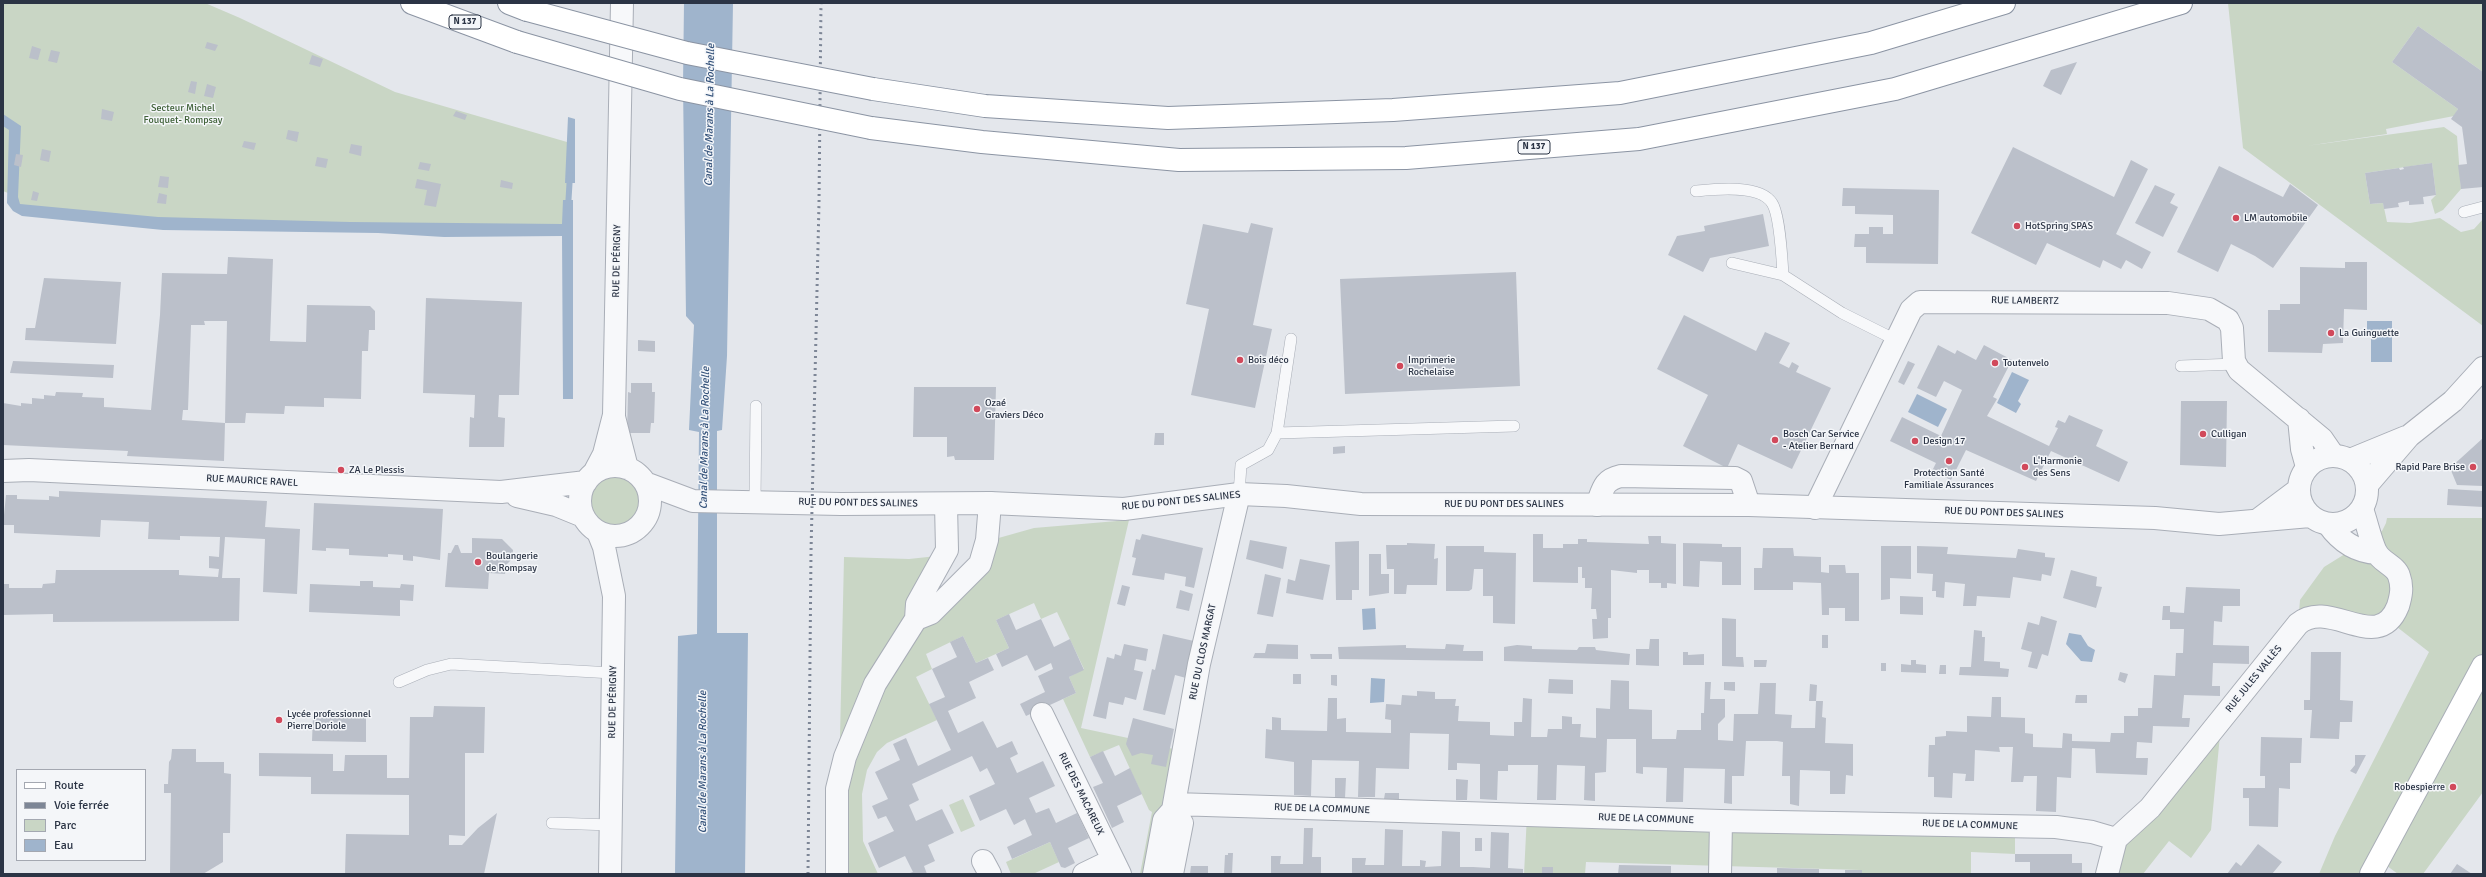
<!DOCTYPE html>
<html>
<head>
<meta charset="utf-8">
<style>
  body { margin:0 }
  #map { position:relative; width:2486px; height:877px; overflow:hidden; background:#e4e7ec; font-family:Signika,sans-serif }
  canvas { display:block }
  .frame { position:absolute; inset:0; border:4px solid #2b3445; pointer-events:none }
  .legend { position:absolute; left:16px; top:769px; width:130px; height:92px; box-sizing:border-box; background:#f4f6f9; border:1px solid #a4a8b1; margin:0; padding:5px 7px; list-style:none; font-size:12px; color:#2b3445 }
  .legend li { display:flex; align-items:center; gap:8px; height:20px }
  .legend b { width:20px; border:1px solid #a4a8b1 }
</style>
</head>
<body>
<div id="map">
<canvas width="2486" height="877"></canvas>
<div class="frame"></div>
<ul class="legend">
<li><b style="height:5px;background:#fff"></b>Route</li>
<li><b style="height:5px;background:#7d8696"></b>Voie ferrée</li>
<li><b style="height:11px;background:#c9d6c5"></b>Parc</li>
<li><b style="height:11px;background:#9fb4cc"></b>Eau</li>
</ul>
</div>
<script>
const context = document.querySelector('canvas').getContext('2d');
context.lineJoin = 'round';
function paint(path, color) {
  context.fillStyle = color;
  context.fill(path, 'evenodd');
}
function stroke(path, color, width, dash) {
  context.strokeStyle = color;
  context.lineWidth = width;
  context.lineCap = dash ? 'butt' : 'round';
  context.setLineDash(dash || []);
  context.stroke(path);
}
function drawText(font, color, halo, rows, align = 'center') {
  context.font = font + ' Signika,sans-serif';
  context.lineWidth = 3;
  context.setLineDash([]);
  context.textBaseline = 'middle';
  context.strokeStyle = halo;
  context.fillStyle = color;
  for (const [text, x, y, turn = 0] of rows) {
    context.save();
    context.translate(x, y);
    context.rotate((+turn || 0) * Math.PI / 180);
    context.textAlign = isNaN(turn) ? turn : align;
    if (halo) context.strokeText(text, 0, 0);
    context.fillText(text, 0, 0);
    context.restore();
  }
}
paint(new Path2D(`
  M3,3H205L240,18L395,92L567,142V229L157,223L23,209L13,195L3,191Z
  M2228,3H2483V72L2418,26L2392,62L2458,109L2454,116L2386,129L2387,134L2306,146L2444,127L2457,136L2461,189L2443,210L2435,214L2431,200L2436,195L2432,163L2365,173L2370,204L2383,203L2387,222L2410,223L2440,218L2461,232L2474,229L2483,219V326L2243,148Z
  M587 501a27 27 0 1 1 54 0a27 27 0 1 1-54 0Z
  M2387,518H2483V792L2423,874H2398L2379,860L2371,874H2319L2335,836L2429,652L2388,620L2298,624L2300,600L2324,567L2382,531L2386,523Z
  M1129,520L1081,728L1128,738L1127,743L1184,750L1172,874H1140L1152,812L1149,810L1119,745L1090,757L1063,699L1076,693L1069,677L1084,669L1057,612L1041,619L1034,603L996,620L1009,648L976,663L963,636L926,654L932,669L916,677L937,720L887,743L877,752L867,770L862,794L863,841L878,874H837L844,557L909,559L937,556L916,618L995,539L1034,528Z
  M2220,735L2211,830L2191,858L2169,841L2143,874H2107L2116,839Z
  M963,799L975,826L961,832L949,805Z
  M1527,815L2015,826V854L1971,852V874H1862L1861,870L1586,862L1585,874H1524Z
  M1050,842L1059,862L1033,874H1011L1006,862Z`), '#c9d6c5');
paint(new Path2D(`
  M684,3H733L727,356L722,430L717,431V633H748L745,874H675L678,636L697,634L699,432L689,430L694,325L686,316L683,85Z
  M3,114L21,126L18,197L20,204L158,217L350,222L562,224L563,200H573V399H563L562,236L444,237L378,233L163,230L22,216L13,211L7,203L9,130L3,126Z
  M568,117L575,119V183H565Z
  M2367,321H2392V362H2371V334L2367,333Z
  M2012,372L2029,380L2018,401L2021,404L2016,413L1997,403Z
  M1917,394L1947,409L1938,427L1908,412Z
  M1375,608L1376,629L1363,630L1362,609Z
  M2069,633L2081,635L2088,646L2095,650L2092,662L2081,661L2066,644Z
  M1371,678L1385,679L1384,702L1370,703Z`), '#9fb4cc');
stroke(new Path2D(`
  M568,208L570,175`), '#9fb4cc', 6);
paint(new Path2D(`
  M2418,26L2483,72V187L2461,189L2458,165L2467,164L2462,127L2451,119L2458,109L2392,62Z
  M207,42L218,45L215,51L205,48Z
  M32,46L41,49L38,60L29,58Z
  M51,50L60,52L57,63L48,61Z
  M312,55L323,59L320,67L309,64Z
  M2077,62L2061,95L2043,86L2051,70Z
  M191,81L197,82L195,94L188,92Z
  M207,84L216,87L213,98L204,96Z
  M102,109L114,112L112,121L101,119Z
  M456,111L467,115L465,120L453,116Z
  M288,130L299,132L297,142L286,139Z
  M244,141L256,143L254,150L242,147Z
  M351,144L362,146L361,156L349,153Z
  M2013,147L2114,197L2131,160L2148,169L2116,234L2151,252L2142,269L2126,260L2121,269L2103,260L2100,268L2047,243L2036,265L1971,233Z
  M42,149L51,151L49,162L40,160Z
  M16,154L23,155L21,167L14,165Z
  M317,157L328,159L326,168L315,166Z
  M420,162L431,164L429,171L418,169Z
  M2432,163L2436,195L2423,197L2424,204L2409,205V201L2398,203L2399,207L2384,209L2383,203L2370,204L2365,173L2399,168L2400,170L2404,169L2403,167Z
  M2219,166L2283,197L2290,184L2318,205L2273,268L2255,256L2231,244L2218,272L2177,252Z
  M160,176L169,177L168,188L158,187Z
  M417,179L441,184L436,207L424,205L427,190L415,188Z
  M501,180L513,183L512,189L500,187Z
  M2155,185L2175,194L2170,203L2178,207L2163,237L2135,223Z
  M1843,188L1939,190L1938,264L1866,263V247H1854L1855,234H1869V227H1883V234H1893V215L1855,214V206H1842Z
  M33,191L39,193L37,201L31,200Z
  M159,193L167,195L166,204L157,203Z
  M1763,214L1769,246L1710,258L1703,272L1668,255L1677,236L1705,231L1704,226Z
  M1251,223L1273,228L1253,325L1272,329L1255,408L1191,395L1209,309L1186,304L1203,224L1248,233Z
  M228,257L273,259L270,341L306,342L307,305L370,306L375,311V330H369L368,351H362L361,399L324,398V407L285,406L284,414L246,413L245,423H225L227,321H204L205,325H191L188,410H183L182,420L225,423L224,461L127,456L128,451L3,445V403L21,406V403L32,404V398L44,399V395L55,396L56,392L83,393L82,397L104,398V407L151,410L160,315L162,273L227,274Z
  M2345,262H2367V310L2344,309L2343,343L2323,344L2322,353L2268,352V310H2280V304H2300V267L2345,268Z
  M1516,272L1520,386L1345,394L1340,279Z
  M44,278L121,282L116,344L25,340L26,328H35Z
  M426,298L522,302L519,395H499L498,417L505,418L504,447H469L470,417L474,418L475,395L423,393Z
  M1684,315L1756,351L1765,332L1790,343L1779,363L1789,368L1792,362L1799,366L1796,372L1831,388L1792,469L1738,444L1727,468L1683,446L1708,395L1657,369Z
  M638,340L655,341V352L638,351Z
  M1938,345L1955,354L1957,350L1976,360L1984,345L2012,360L1993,397L1997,399L1987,416L2049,446L2058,428L2055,427L2058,420L2065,423L2069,415L2103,430L2096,446L2128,462L2119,482L2051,451L2036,481L1966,450L1951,480L1932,471L1936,463L1890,441L1902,417L1941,436L1962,390L1944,381L1936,397L1917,388Z
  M13,361L114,365L113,378L10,373Z
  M1908,361L1915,364L1904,385L1898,382Z
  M631,383H652V392H655L654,423H651L650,433H627L628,392L631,393Z
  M914,387H996L994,460H955L954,456L947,457V437H913Z
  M2181,401H2227L2226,467L2180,465Z
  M1155,433H1164V445H1154Z
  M2483,438V486L2457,485L2450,468Z
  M1345,446V453L1333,454V447Z
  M2448,489L2483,491V507L2447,505Z
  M59,491L267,501L265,527L300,529L297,594L263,592L265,539L225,537L222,578H240L239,621L53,622V614L3,615V584H9V588H42L43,584L55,583L56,570H179V575L218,577L219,569L209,568V556L219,557L220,537L180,536V540L148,539L149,522L101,520L100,537L14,533V525H3L6,495H17V499L49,500V496L59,497Z
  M314,503L443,509L440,560L413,556V561L403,560V555L388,554V557L349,555V549L326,548V551L312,550Z
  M1142,534L1203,548L1194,588L1185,586L1186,577L1165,573L1164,580L1132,575L1136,558L1132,557L1136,539L1140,540Z
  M1533,534H1543V548H1563V544H1578V539H1587V542L1649,544L1648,536H1661V543L1676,544V584L1667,583V588H1661V583H1649V570H1637V573L1611,570V618H1608V638L1593,639L1592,619H1597L1596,609H1591L1592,588H1585V578H1582V567H1578V583L1533,582Z
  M472,538L502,539L513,550L512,559L506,565L505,574L489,573L488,589L445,587L448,553H451L455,545H458L461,553H472Z
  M1250,540L1287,547L1283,569L1246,559Z
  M1359,541V590H1352V600H1336L1335,542Z
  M1407,543L1435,544L1434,559L1438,558L1437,585H1407L1406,594H1394V569H1387L1386,545H1407Z
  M1683,543L1722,544V547H1741V585H1722V562L1700,561L1699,587L1683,586Z
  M1446,546H1484V552L1516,553L1515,624L1493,623V596H1483V569H1474L1472,589L1469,591H1446Z
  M1881,546H1911V579L1890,578V599L1881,600Z
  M1917,546L1948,547L1947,554L2016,558L2018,549L2045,553V557L2055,558L2051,576L2042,574L2041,581L2013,577L2010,598L1977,596L1976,606H1963L1965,584L1945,582L1944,598L1936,597V591H1932L1933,574L1917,573Z
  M1763,548H1793L1794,556L1821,557V572L1829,573V565H1845L1846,573H1859V621H1845V608H1829V615H1822L1821,583L1793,582V590H1754V568H1762Z
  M1369,554H1381V574H1389V593L1369,596Z
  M1300,559L1330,565L1323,600L1286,593L1288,579L1295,581Z
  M2071,570L2097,577L2096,586L2102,587L2096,608L2063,598Z
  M1265,574L1281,578L1273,617L1257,614Z
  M360,581H373V587L400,588L401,584L414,585L413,601L400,600V616L309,612L310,584L360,586Z
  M1122,585L1130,587L1125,606L1117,604Z
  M2186,587L2240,589V606H2223L2222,622L2214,621L2213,645L2249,646V664L2213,663L2212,686H2220V696L2184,695L2182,718H2190L2189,727L2153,726L2152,743L2137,742L2136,758H2148L2147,775L2096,773L2095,749L2072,748L2071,778L2057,777L2056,812L2036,811L2037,776H2024L2023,782H2011L2013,747H1999L2000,752L1975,750L1974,781H1965L1966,774L1953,773L1952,798L1934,797V777H1928L1929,745H1935V737L1946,736V731L1967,732V716L1991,717L1992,697H2001V717L2025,718V733L2033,734V747L2062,748L2063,733L2072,734V741L2110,742L2111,733H2124V716H2138V708H2152L2154,675L2175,676L2176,653H2183L2184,629H2170V620H2162L2163,606H2170V612L2184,613Z
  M1180,590L1193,594L1189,611L1176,608Z
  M1900,596L1923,597V615L1900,614Z
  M1009,614L1016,630L1041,619L1054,647L1070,639L1084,670L1069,677L1076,693L1026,716L1020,704L1045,692L1038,676L1053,669L1051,663L1035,671L1027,655L1002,667L996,654L1009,648L996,620Z
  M2041,616L2057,621L2048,656L2042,654L2037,669L2028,667L2032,652L2021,649L2028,622L2039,625Z
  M1722,618L1736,619V657H1743L1744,667L1722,666Z
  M1974,630L1982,631V637H1985L1984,661L2000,662V668L2009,669L2008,677L1959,675L1960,667H1971Z
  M1163,634L1194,641L1186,678L1175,675L1165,715L1143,710L1152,669L1155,670Z
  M1822,635H1828V648H1822Z
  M963,636L976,663L988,658L994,670L969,682L976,698L948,711L958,733L983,721L997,748L1012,741L1018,754L1010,758L1017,773L1043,761L1055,786L1029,798L1036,813L1049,808L1056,823L1077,813L1089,838L1068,848L1075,863L1065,868L1061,867L1050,842L1012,859L1007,847L1032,835L1025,819L1014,825L1006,809L980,821L969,796L995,784L987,768L980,772L972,756L912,784L919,800L909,805L916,821L942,809L954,833L928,845L935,861L924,866L927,874H907L913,872L905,856L879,868L873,855L868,843L894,831L886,816L878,819L872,806L888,799L875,772L900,760L893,744L906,738L918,766L951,750L929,704L945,697L932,669L957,657L950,642Z
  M1650,639H1659V666L1636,665V649H1649Z
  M1124,644L1148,649L1146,661L1136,659L1134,670L1143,672L1136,700L1125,697L1123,705L1109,702L1106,719L1093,716L1107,657L1114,659L1115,654L1121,656Z
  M1267,644L1298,645V659L1253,658L1255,653H1265Z
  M1446,644L1464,645L1463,651H1483V661L1339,659L1338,647L1406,645V648L1443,649H1445Z
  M1517,645L1532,646V649L1577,650L1579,647H1595L1596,650L1630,654L1629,665L1504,661V647Z
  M1683,652H1688V655L1704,654V665H1683Z
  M2311,652H2341L2340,700L2353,701L2352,722H2340L2339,739L2310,738L2312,710H2304V700H2310Z
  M1310,654H1332V659H1311Z
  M1754,660H1767L1766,667H1754Z
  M1911,660H1916V664L1926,665V673L1901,672V664L1911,665Z
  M1881,663H1886V671H1881Z
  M1940,665H1946V674H1939Z
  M2120,672L2128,674L2125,683L2118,680Z
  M1293,674H1301V684H1293Z
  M1331,675H1337V686L1331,685Z
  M1549,679L1573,680V694L1548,693Z
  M1611,680L1629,681V709L1652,710V739H1676L1677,730H1701V713H1704L1705,682H1711L1710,699H1725V717L1718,724V740L1733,741L1734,714H1758L1760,683H1776L1775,714L1792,715L1791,728H1815L1816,701H1809L1810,684L1817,685L1816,701H1823L1822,717L1826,718L1825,743L1853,744V776L1846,775L1845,794H1830V771L1800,770L1799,806L1790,804V776H1782L1783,742L1777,741H1746L1744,776H1732V804L1724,803L1725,769L1684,768L1683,802H1666L1667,768L1643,767V774L1636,773V739H1607L1606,772L1595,773V801L1584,800L1585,766L1557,765L1556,800H1537L1538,765H1508V771H1498L1497,800L1480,799V764L1457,763V770H1448L1449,734L1410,733L1409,769L1376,768L1375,797H1358L1359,761L1312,760L1311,796L1294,795V762L1265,758L1266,729L1272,730V717L1281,718V730L1327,731L1328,698H1337V719L1346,718V732L1391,733V720L1385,719L1386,704L1401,705L1402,695L1417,696V691L1435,692V699H1456L1455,706H1459L1458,721L1490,722V735L1514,736V722H1522L1523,698L1532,699L1531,737H1547L1548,729H1562V716L1572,717V724H1581L1580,737L1596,738V708L1610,709Z
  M1724,682H1735V691L1724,690Z
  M2076,695H2087V703H2075Z
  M434,706L485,707L484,753H465V836L449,835V845H462L478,828L497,813L484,874H345L346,834L409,835V795L311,794V777L259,776V753L333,754V771H344L345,755H387V778H409L410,717H433Z
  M313,716L366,717V742L312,741Z
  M1133,718L1174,729L1166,767L1151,764L1153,755L1141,753L1132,756L1126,744Z
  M2261,737L2302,738L2301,763H2290V789L2279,788L2278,827L2249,826V798H2243V788H2265V776H2260Z
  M172,749H196V762H224V773L231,774L230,833H223V862L203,874H170L171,793H164V784H168L169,762L171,759Z
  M1103,751L1115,776L1130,768L1142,794L1117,806L1124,822L1112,828L1093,787L1103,783L1090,757Z
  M2355,755H2366L2356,774L2350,771L2355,765Z
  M1335,778H1346L1345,798H1335Z
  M1456,779L1468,780L1467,800H1456Z
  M1385,793H1399V799H1384Z
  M1304,828H1313L1312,857H1321V874H1271V856H1281L1280,864H1303Z
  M1385,829L1403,830L1402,866H1420V860L1426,861L1425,867L1441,866L1442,831L1460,832V867H1473L1490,868L1491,832L1509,833L1508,868L1523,869V874H1352V858H1366L1365,865H1384Z
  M1475,838H1482V851H1475Z
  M2258,844L2282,862L2272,874H2227L2236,862L2241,866Z
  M1228,853H1233L1232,874H1224L1225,855H1228Z
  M2015,854H2072V863H2082V874H2030V862H2015Z
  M2457,864L2472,874H2450Z
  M1619,865L1671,866V874H1618Z
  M1191,866H1208V874H1190Z
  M1542,867H1553V874H1542Z
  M1777,868L1819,869V874H1777Z
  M1845,870H1862V874H1845Z`), '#bbc0ca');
const service = new Path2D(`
  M1696,191C1715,189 1760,184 1772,203C1780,215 1782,259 1783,275
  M2464,212L2483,207
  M1732,263L1783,275L1842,313L1896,340
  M2181,366L2236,364
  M1277,433L1291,339
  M1239,494L1241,465L1268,450L1277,433L1514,426
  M755,502L756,406
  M399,682L427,670L451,664L613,673
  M552,823L611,825`);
const minor = new Path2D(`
  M2299,419L2302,449L2307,467
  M1597,505C1603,489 1603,480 1621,476L1735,478L1741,481L1749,505
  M1815,508L1911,310L1920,302L2168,303L2209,309L2228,320L2232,328L2234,361L2239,370L2322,439L2333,455
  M2328,524C2340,541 2356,552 2377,553
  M916,619L931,613L980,564L987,540L990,503
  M1042,714L1120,874
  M1174,804L1721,821L2056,827L2092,832L2116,839
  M983,861L990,874
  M837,874V789L845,757L875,684L916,619L917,604L947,550L946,504
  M1084,874L1113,860
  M1154,874L1164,820L1173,810L1174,804L1199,664L1239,494
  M1172,874L1182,823L1173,810
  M1720,874L1721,821
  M2107,874L2116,839L2150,808L2298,624C2330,597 2378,656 2398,606C2401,596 2403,587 2399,576C2396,566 2381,562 2376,552C2370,539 2367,523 2362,509`);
const tertiary = new Path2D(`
  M614,417L627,468
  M2299 490a34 34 0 1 1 68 0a34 34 0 1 1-68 0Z
  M2350,460L2406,437
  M580 501a35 35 0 1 1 70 0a35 35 0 1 1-70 0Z
  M3,471L29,470L501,492L586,482
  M594,473L604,454L614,415L622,3
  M645,483L693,501L841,504L990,503L1124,509L1239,494L1286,496L1361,504L1749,505L2155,518L2219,524L2310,516
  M2367,485L2409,436L2453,401L2483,368
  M517,496L556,505L583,516
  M2259,519L2299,489
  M598,532L604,547L614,596L610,874`);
const secondary = new Path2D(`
  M2371,874L2483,666`);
const trunk = new Path2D(`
  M412,3L517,42
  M509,3L527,10
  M873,89L985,106L1168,118L1393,110L1620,93L1871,43L2004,3
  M871,128L982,142L1179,160L1406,158L1639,139L1895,89L2181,3`);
stroke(service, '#a9aeb7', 12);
stroke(minor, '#a9aeb7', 24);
stroke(tertiary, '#a9aeb7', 24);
stroke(secondary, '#a9aeb7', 24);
stroke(trunk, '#8b94a3', 24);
stroke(service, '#f7f8fa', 11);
stroke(minor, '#f7f8fa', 22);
stroke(tertiary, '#f7f8fa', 22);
stroke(secondary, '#fff', 22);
stroke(trunk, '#fff', 22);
stroke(new Path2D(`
  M808,874L811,552L819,203L821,3`), '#7d8696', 3, [2, 4]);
const trunkBridge = new Path2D(`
  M527,10L687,53L873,89
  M517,42L680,89L871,128`);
stroke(trunkBridge, '#8b94a3', 24, []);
stroke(trunkBridge, '#fff', 22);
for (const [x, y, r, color] of [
  [2236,218,4,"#d1495b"],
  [2017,226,4,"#d1495b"],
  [2331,333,4,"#d1495b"],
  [1240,360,4,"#d1495b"],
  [1995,363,4,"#d1495b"],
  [1400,366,4,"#d1495b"],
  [977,409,4,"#d1495b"],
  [2203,434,4,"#d1495b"],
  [1775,440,4,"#d1495b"],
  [1915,441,4,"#d1495b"],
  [1949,461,4,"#d1495b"],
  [2025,467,4,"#d1495b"],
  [2473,467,4,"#d1495b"],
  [341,470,4,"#d1495b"],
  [478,562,4,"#d1495b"],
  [279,720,4,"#d1495b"],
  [2453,787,4,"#d1495b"]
]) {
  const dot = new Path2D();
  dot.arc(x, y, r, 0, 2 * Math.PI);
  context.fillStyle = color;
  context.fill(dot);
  stroke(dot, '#f4f6f9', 1.5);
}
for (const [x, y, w] of [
  [465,22,32],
  [1534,147,32]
]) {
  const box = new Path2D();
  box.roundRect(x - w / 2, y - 7, w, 14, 3);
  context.fillStyle = '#f4f6f9';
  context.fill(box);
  stroke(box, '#2b3445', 1);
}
drawText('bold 9px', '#2b3445', null, [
  ["N 137",465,22],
  ["N 137",1534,147]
]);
drawText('10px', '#3f6138', '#f4f6f9', [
  ["Secteur Michel",183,108],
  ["Fouquet- Rompsay",183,120]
]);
drawText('10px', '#2b3445', '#f4f6f9', [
  ["LM automobile",2244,218],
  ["HotSpring SPAS",2025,226],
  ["La Guinguette",2339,333],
  ["Bois déco",1248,360],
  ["Imprimerie",1408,360],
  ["Rochelaise",1408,372],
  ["Toutenvelo",2003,363],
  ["Ozaé",985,403],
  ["Graviers Déco",985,415],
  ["Bosch Car Service",1783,434],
  ["- Atelier Bernard",1783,446],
  ["Culligan",2211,434],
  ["Design 17",1923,441],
  ["L'Harmonie",2033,461],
  ["des Sens",2033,473],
  ["Rapid Pare Brise",2465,467,"right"],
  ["ZA Le Plessis",349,470],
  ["Protection Santé",1949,473,"center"],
  ["Familiale Assurances",1949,485,"center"],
  ["Boulangerie",486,556],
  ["de Rompsay",486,568],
  ["Lycée professionnel",287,714],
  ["Pierre Doriole",287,726],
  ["Robespierre",2445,787,"right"]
], 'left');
drawText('10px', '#2b3445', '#f4f6f9', [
  ["RUE DE PÉRIGNY",617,261,-89],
  ["RUE LAMBERTZ",2025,301,1],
  ["RUE MAURICE RAVEL",252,481,3],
  ["RUE DU PONT DES SALINES",1181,501,-6],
  ["RUE DU PONT DES SALINES",858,503,1],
  ["RUE DU PONT DES SALINES",1504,504],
  ["RUE DU PONT DES SALINES",2004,513,2],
  ["RUE DU CLOS MARGAT",1203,652,-78],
  ["RUE JULES VALLÈS",2254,679,-51],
  ["RUE DE PÉRIGNY",613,702,-89],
  ["RUE DES MACAREUX",1081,794,64],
  ["RUE DE LA COMMUNE",1322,809,2],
  ["RUE DE LA COMMUNE",1646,819,2],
  ["RUE DE LA COMMUNE",1970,825,2]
]);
drawText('italic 11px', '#34527a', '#f4f6f9', [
  ["Canal de Marans à La Rochelle",710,115,-89],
  ["Canal de Marans à La Rochelle",705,438,-89],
  ["Canal de Marans à La Rochelle",703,762,-90]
]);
</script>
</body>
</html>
